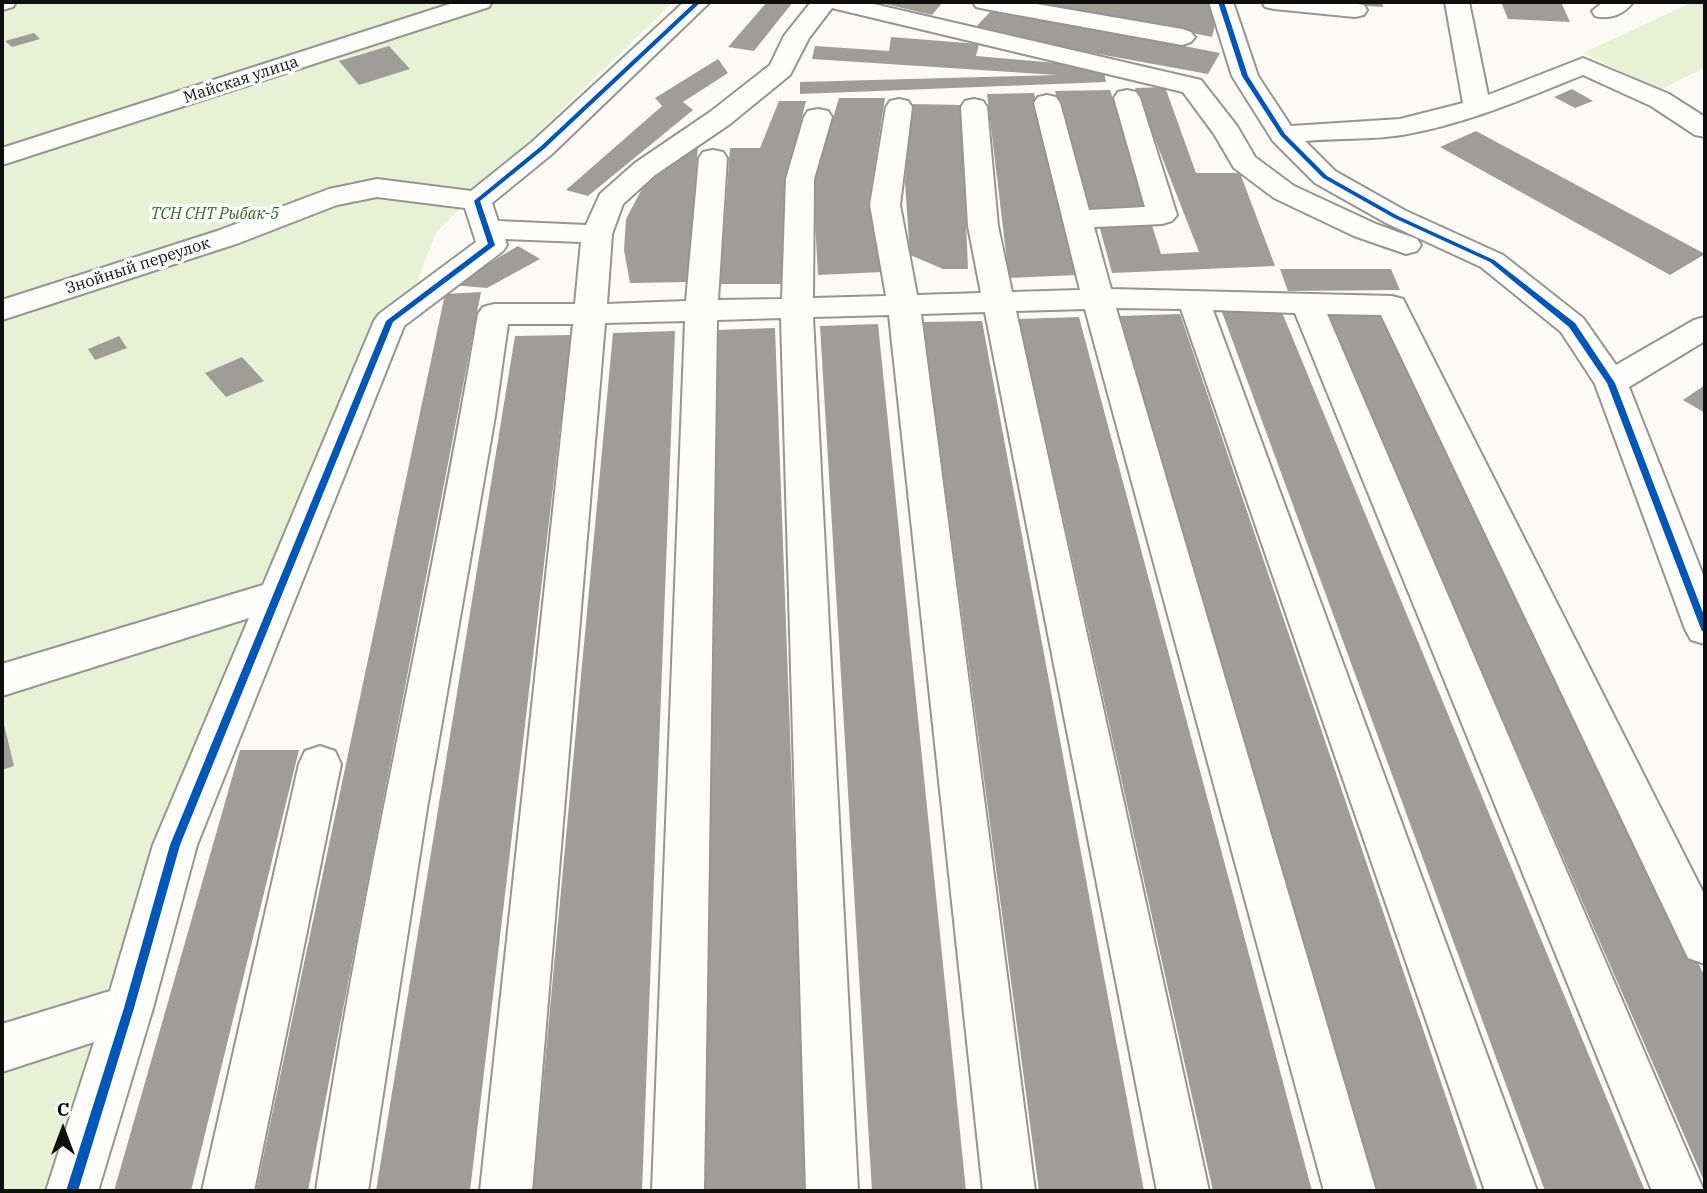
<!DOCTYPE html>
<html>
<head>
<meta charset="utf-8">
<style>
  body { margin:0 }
  #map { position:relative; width:1707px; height:1193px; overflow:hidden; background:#fcfaf4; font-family:"IBM Plex Serif",serif }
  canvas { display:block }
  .frame { position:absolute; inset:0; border:4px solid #0f0f0f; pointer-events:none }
  .north { position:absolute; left:28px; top:1095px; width:70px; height:70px; -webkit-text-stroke:5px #fff; paint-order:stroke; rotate:0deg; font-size:19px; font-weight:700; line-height:28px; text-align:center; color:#0f0f0f }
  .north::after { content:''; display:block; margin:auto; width:24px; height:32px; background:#0f0f0f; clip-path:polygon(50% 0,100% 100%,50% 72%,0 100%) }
</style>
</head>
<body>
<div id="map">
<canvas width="1707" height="1193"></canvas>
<div class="frame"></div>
<div class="north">С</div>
</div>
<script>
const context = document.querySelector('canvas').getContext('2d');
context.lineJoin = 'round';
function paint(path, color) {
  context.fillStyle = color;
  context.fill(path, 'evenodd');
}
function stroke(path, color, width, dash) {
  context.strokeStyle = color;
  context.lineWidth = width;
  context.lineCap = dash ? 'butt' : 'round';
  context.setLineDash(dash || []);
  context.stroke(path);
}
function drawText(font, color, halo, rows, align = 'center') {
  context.font = font + ' "IBM Plex Serif",serif';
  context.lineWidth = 7;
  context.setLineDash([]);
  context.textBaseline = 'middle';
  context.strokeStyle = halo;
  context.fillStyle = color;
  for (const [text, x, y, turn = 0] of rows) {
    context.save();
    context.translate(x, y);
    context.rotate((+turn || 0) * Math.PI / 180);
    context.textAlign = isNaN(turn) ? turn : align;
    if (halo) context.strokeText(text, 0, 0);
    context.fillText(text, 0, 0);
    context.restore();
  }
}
paint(new Path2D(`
  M2,2H673L437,231L47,1191H2Z
  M1693,2H1705V67L1660,90L1583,53Z`), '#e7f2d4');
paint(new Path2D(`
  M767,2H793L754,51L728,47Z
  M877,2H943L932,15Z
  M1038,2H1204L1220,4L1212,37Z
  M1333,2H1382L1383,7L1332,4Z
  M1501,2H1561L1570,22L1508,19Z
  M993,9L1220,53L1208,74L972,31Z
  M34,33L40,39L12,47L5,41Z
  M891,37L979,44L976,56L1103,67L1106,82L800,94V82L1057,75L812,59L815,46L889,51Z
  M389,46L410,69L359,85L339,61Z
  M718,59L728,73L683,102L693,110L588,196L566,190L662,106L655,98Z
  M1165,87L1196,173H1240L1275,266L1112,273L1099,225L1151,222L1161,254L1199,252L1135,88Z
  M1572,89L1593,101L1575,108L1554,97Z
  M1110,90L1150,210L1090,213L1055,91Z
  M1034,93L1076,275L1009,278L987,94Z
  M839,98H885L870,196L882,272L818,275L813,185Z
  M779,101H806L794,148L784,284H720L730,148H760Z
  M912,104L961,105L968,269H943L910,255L905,183Z
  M1476,131L1705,254L1670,275L1440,147Z
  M698,146L688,282L630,283L624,250L626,219L644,185Z
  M518,246L540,259L487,288L452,285Z
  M1280,269H1391L1400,290L1288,291Z
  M481,292L308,1191H256L445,294Z
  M1380,307L1705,977V1183L1324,309Z
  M1281,310L1645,1191H1545L1222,312Z
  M1180,314L1478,1191H1373L1120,316Z
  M1079,317L1312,1191H1213L1019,319Z
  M982,321L1144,1191H1039L923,322Z
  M878,324L966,1191H872L820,326Z
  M775,328L807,1191H703L716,330Z
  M675,331L642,1191H533L613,333Z
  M571,335L470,1191H376L515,336Z
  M119,336L127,348L95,360L88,349Z
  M242,357L264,381L226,397L205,373Z
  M1705,385V413L1683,400Z
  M2,716L14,766L2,770Z
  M240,750H299L191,1191H114Z`), '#a09d99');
const minor = new Path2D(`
  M2,2H16L13,7L2,10Z
  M456,2H492L489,7L2,165V148Z
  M684,2H710L552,154L492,203L498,221L586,225L600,194L635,163L710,112L770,65L784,36L811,2H865L1201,80L1237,126L1255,157L1294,186L1376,224L1417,239L1421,245L1417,251L1406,254L1354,236L1274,198L1234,168L1214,134L1183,92L832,8L809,38L790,75L730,124L655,175L623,204L612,234L607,304L686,301L699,158L703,152L713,150L723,152L727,158L718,300L782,299L786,179L804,117L808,111L818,109L828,111L832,117L814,179L813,298L886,296L870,205L886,107L890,101L899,99L908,101L912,107L900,205L917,295L981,293L968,226L961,107L965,101L974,99L983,101L987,107L998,226L1012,292L1080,290L1034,103L1038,97L1047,95L1056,97L1060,103L1089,210L1145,207L1114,98L1118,92L1127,90L1136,92L1140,98L1177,215L1172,221L1162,224L1094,227L1111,289L1392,296L1403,299L1705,896V964L1688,958L1381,315L1327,314L1704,1191H1652L1295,313L1213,310L1537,1191H1485L1181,309L1116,308L1376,1191H1324L1085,309L1016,311L1209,1191H1157L985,312L921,314L1035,1191H983L889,315L813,317L858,1191H806L781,318L717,320L704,1191H652L685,321L605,323L532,1191H480L573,324H508L495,416L427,808L368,1191H316C359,897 429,607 478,314L483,307L494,304H575L581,242L505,239L507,245L503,251L404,326L197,845L153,1008L98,1191H46L94,1042L2,1072V1024L110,991L153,845L249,618L2,696V664L263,585L374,321L379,314L476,242L465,208L377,197L337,205L239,243L2,320V300L217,231L329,189L377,179L471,191L532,142Z
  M973,2H1025L1182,29L1191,32L1195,37L1191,42L1182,45L985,9L976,7Z
  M1209,2H1233L1258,76L1291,126L1400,119L1463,103L1445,2H1469L1488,95L1583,58L1669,94L1705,117V137L1695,135L1651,106L1583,75C1523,99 1466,124 1402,135C1370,140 1337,138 1305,141L1335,171L1406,211L1503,255L1583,318L1616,365L1694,320L1705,317V341L1629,387L1705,580V644L1691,640L1685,629L1595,384L1561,332L1481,267L1386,223L1315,183L1273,141L1232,76Z
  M1262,2H1346L1364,5L1367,10L1364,15L1355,17L1274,9L1265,7Z
  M1603,2H1633C1625,14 1609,20 1595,16L1592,11Z
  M320,746L335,751L341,764L254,1191H202L299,764L305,751Z`);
stroke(minor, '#969592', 4);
paint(minor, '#fffefd');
paint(new Path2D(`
  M695,2H701L544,149L480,201L495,245L494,246L393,322L180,845L134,1008L78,1191H66L124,1008L170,845L386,321L488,244L474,201L475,200L540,147Z
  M1218,2H1224L1248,76L1285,134L1327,176L1398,216L1494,260L1575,323L1615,383L1705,618V632L1702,631L1701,629L1607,383L1569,327L1490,262L1394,218L1323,178L1281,136L1242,76Z`), '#0057b8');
drawText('16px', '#0f0f0f', '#fff', [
  ["Майская улица",241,80,-18],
  ["Знойный переулок",138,266,-18]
]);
drawText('italic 16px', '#30691d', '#fff', [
  ["ТСН СНТ Рыбак-5",215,214]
]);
</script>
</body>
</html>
